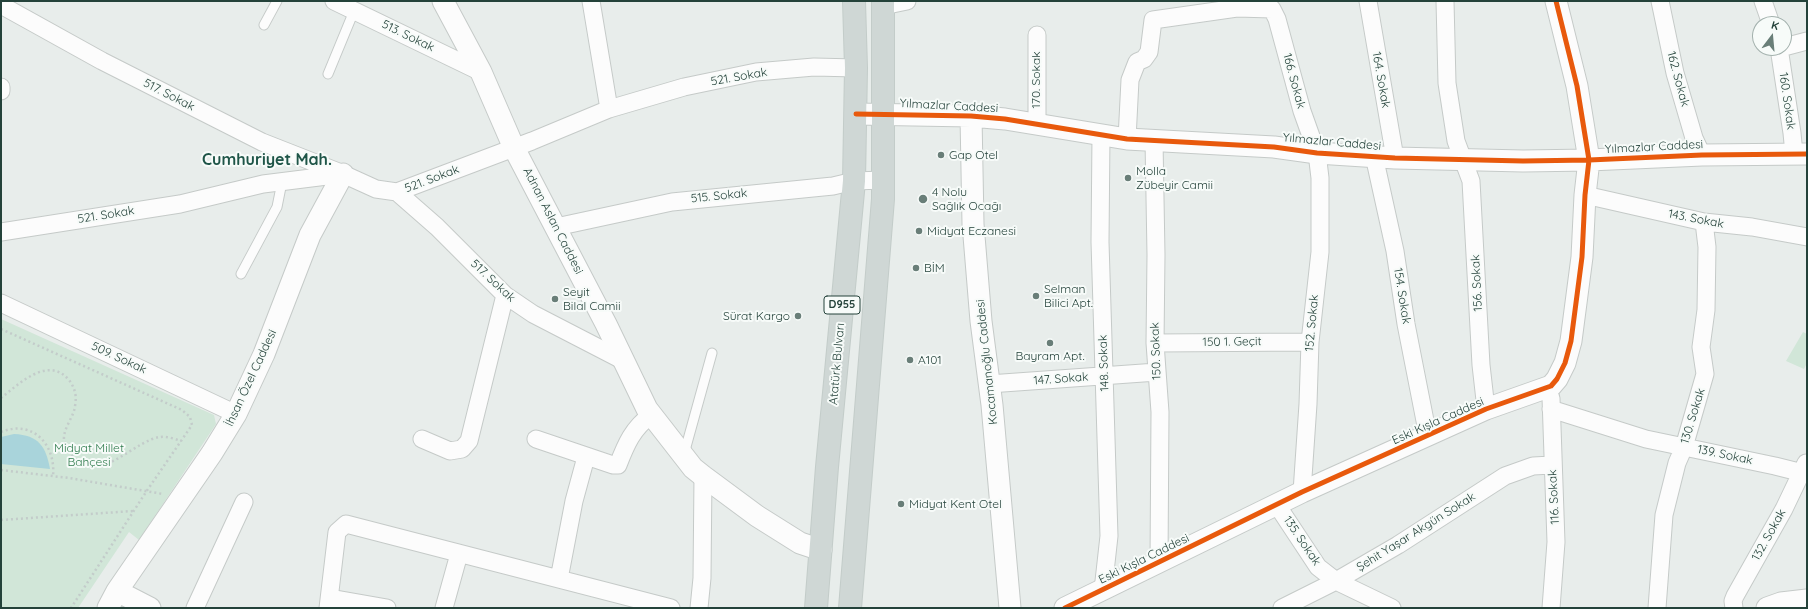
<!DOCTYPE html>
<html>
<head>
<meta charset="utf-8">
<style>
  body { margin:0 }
  #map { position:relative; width:1808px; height:609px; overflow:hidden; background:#e8edeb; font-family:Quicksand,sans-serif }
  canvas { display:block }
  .frame { position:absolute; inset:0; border:2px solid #24423a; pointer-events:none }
  .north { position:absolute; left:1752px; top:16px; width:40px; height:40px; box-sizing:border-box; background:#f7fbf9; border:1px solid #a3b1ad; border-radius:50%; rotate:16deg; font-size:11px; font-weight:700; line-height:16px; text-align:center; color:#24423a }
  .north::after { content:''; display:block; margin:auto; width:14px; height:18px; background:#697e78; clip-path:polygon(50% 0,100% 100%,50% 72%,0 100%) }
</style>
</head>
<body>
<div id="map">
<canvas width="1808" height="609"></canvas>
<div class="frame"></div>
<div class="north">K</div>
</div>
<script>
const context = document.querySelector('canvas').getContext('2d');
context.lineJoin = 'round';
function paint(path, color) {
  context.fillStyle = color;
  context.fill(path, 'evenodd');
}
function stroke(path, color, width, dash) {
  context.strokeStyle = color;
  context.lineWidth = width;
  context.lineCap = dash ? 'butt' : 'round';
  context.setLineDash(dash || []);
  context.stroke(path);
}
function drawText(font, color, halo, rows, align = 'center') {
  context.font = font + ' Quicksand,sans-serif';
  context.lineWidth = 4;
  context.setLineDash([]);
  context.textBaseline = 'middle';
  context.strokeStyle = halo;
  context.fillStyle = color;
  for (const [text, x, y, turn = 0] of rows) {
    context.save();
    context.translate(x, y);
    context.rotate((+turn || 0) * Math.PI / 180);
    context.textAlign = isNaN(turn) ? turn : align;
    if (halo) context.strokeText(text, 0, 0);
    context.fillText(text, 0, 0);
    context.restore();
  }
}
paint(new Path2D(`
  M1,319L214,415L216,424L139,540L129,532L78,608H1Z
  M1803,332L1807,334V363L1804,369L1786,361Z`), '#d1e6d8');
paint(new Path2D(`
  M14,434C39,435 46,447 50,469L1,464V437Z`), '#a9d4db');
const service = new Path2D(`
  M264,25L277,1
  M328,74L354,11
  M241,274L277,207L282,182
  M684,454L712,353`);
const minor = new Path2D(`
  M334,1L481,72
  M591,1L609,109
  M1368,1L1395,158
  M1445,1L1447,83L1456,141L1471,181L1481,365L1486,409
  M1660,1L1675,73L1694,138L1702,155
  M1763,1L1771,24
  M1,5L102,61L262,142L341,173
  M883,6L907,1
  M1037,35V124
  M1784,47L1807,41
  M1779,48L1792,133L1794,154
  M1,87V91
  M1101,135L1100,242L1109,536L1103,590
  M1127,139L1130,80L1137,62L1144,59L1149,52L1153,20L1237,8L1272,9L1277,19L1302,111L1317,153L1320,178V252L1310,342L1308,404L1302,492
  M1154,140L1156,255L1155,343L1160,412L1159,562
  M1374,156L1395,251L1406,324L1428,436
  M397,192L437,227L505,295L533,314L624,361
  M1585,195L1704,222L1752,227L1807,237
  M556,227L672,202L833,186L854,181L884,180
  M1,232L180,204L263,184L343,174L376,189L397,192L532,141L609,109L684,87L756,72L814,67L856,68
  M1,303L236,414
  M1155,343L1310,342
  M989,384L1157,372
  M1551,409L1646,439L1775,466L1807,474
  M422,439L450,451L462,449L469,441L505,295
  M536,439L613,465H618C626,444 633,428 651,415
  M1277,505L1318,567L1336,581L1392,608
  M559,579L574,501L586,457
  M330,598L387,608
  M195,608L244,502
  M328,608L337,532L346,524L671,608
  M444,608L459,554
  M699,608L702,578L703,476
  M1282,608L1336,581L1398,545L1505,476L1533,466L1552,465
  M1551,608L1556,542L1551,398
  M1657,608L1664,515L1677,463L1684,447L1705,374L1701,347L1706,310L1707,247L1704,222
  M1734,608L1733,601L1735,596L1784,509L1806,463`);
const tertiary = new Path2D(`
  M443,1L481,72L514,148L606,324L647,409L693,468L703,476L757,516L800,543L821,550
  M856,114L971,116L1005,119L1127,139L1274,147L1317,153L1395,158L1523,161L1589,160L1702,155L1807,154
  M971,116L973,224L981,321L992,405L1010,608
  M117,591L150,608
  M108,608L117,591L212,453L236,414L264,354L310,235L343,174
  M1065,608L1302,492L1486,409L1551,386L1557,379L1565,363L1571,341L1582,257L1585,195L1589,160L1577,86L1556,1
  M1767,608L1781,603L1807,600`);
const primary = new Path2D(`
  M816,608L827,467L854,181L856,68L854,1
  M850,608L883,199V1`);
stroke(service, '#c5cac8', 11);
stroke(minor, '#c5cac8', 19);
stroke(tertiary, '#c5cac8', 23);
stroke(primary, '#c3ccc9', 24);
stroke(new Path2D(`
  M1,329L182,410L190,417L192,425L146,492L71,608
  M1,398C19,384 48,355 69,380C75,388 77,396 75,406C74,417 63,428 64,440C66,452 76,462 88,466C110,472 138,440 160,437C167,436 175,439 181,441
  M1,432C33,419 56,445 53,476
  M1,470L69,478L163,494
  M1,520L133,511`), '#c3ccca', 2.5, [2, 3]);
stroke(service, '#fcfcfc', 9);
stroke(minor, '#fcfcfc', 17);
stroke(tertiary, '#fcfcfc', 21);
stroke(primary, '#cfd7d5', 22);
stroke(new Path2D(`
  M856,114L971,116L1005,119L1127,139L1274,147L1317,153L1395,158L1523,161L1589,160L1702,155L1807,154
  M1065,608L1302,492L1486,409L1551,386L1557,379L1565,363L1571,341L1582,257L1585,195L1589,160L1577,86L1556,1`), '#e8590c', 5);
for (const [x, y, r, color] of [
  [941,155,4,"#697e78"],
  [1128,178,4,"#697e78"],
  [923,199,5,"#697e78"],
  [919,231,4,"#697e78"],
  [916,268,4,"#697e78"],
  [1036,296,4,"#697e78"],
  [555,299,4,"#697e78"],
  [798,316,4,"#697e78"],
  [1050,343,4,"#697e78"],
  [910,360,4,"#697e78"],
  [901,504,4,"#697e78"]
]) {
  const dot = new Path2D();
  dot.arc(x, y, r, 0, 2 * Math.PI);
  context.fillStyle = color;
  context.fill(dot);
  stroke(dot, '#f7fbf9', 1.5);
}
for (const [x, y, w] of [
  [842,305,36]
]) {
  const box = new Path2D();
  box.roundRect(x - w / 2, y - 9, w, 18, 3);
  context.fillStyle = '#f7fbf9';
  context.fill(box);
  stroke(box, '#24423a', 1);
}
drawText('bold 11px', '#24423a', null, [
  ["D955",842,305]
]);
drawText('12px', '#24423a', '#f7fbf9', [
  ["513. Sokak",408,36,26],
  ["521. Sokak",739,77,-10],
  ["162. Sokak",1678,79,75],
  ["170. Sokak",1036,80,-90],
  ["164. Sokak",1381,80,80],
  ["166. Sokak",1294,81,75],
  ["517. Sokak",169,95,27],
  ["160. Sokak",1787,101,82],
  ["Yılmazlar Caddesi",949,106,3],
  ["Yılmazlar Caddesi",1332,142,5],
  ["Yılmazlar Caddesi",1654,147,-3],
  ["521. Sokak",432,179,-21],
  ["515. Sokak",719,196,-6],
  ["521. Sokak",106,215,-9],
  ["143. Sokak",1696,219,11],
  ["Adnan Aslan Caddesi",553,221,63],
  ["517. Sokak",493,281,43],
  ["156. Sokak",1477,283,-93],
  ["154. Sokak",1402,296,81],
  ["152. Sokak",1312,323,-85],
  ["150 1. Geçit",1232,342,-1],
  ["150. Sokak",1156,351,-92],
  ["509. Sokak",119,358,25],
  ["Kocamanoğlu Caddesi",987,362,-96],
  ["148. Sokak",1104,363,-92],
  ["Atatürk Bulvarı",837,364,-85],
  ["İhsan Özel Caddesi",251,378,-65],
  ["147. Sokak",1061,379,-4],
  ["130. Sokak",1693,416,-73],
  ["Eski Kışla Caddesi",1438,421,-24],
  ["139. Sokak",1725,455,12],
  ["116. Sokak",1554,497,-93],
  ["Şehit Yaşar Akgün Sokak",1416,532,-32],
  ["132. Sokak",1769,535,-61],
  ["135. Sokak",1302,541,56],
  ["Eski Kışla Caddesi",1144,559,-26]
]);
drawText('12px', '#24423a', '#f7fbf9', [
  ["Gap Otel",949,155],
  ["Molla",1136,171],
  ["Zübeyir Camii",1136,185],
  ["4 Nolu",932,192],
  ["Sağlık Ocağı",932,206],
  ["Midyat Eczanesi",927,231],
  ["BİM",924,268],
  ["Selman",1044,289],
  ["Bilici Apt.",1044,303],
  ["Seyit",563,292],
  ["Bilal Camii",563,306],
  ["Sürat Kargo",790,316,"right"],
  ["Bayram Apt.",1050,356,"center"],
  ["A101",918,360],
  ["Midyat Kent Otel",909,504]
], 'left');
drawText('12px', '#2d7a4b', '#f7fbf9', [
  ["Midyat Millet",89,448],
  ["Bahçesi",89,462]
]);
drawText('bold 16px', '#1f5548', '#f7fbf9', [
  ["Cumhuriyet Mah.",267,160]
]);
</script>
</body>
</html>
